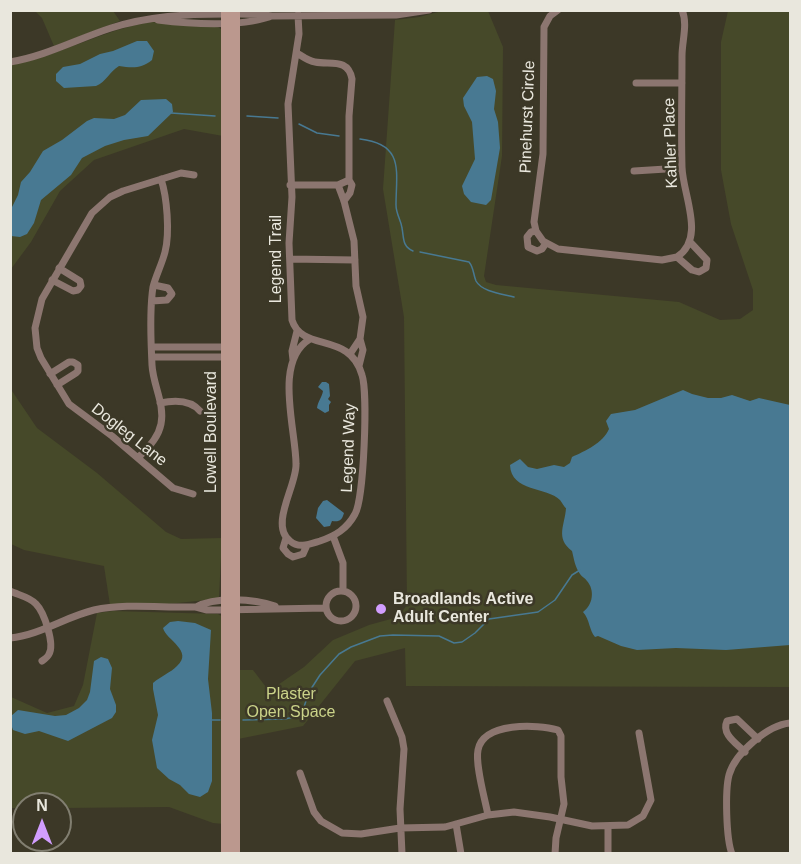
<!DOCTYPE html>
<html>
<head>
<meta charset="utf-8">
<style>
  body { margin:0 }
  #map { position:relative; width:801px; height:864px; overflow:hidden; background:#3c3827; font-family:Helvetica,sans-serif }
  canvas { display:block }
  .frame { position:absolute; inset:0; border:12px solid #e9e7dd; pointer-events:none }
  .north { position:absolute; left:12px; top:792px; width:60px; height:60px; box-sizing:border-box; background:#3c3827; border:2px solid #817e70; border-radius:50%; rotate:0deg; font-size:16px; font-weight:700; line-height:24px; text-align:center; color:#e9e7dd }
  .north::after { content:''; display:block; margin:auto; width:21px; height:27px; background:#d19dfe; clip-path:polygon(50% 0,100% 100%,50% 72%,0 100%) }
</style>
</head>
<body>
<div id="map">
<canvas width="801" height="864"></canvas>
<div class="frame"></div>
<div class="north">N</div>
</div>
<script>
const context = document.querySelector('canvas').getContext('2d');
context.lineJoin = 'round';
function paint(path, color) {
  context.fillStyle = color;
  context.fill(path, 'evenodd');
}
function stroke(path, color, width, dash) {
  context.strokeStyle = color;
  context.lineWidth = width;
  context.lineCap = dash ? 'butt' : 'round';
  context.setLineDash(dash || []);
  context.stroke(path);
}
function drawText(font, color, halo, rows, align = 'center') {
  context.font = font + ' Helvetica,sans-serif';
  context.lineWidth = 5;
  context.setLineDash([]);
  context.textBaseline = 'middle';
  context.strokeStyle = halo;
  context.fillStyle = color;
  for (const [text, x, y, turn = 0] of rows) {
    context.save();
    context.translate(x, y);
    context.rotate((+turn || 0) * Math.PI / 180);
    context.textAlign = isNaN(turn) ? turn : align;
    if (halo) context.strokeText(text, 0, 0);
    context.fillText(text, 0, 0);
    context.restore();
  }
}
paint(new Path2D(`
  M35,11H113L120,21L54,46L42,18Z
  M442,11H488L503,47L502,156L484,276L486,282L496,285L679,302L720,320L740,319L753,310V290L731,224L721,170V42L728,11H790V687L406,686L405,648L355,661L303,726L238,739L240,670H253L269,691L304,667L333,640L369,625L398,617L407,605L404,317L383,189L395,20L419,17Z
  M151,22L217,26L222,30L223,136L184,129L94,160L60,191L31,242L11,269V65C59,56 102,30 151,22Z
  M10,388L37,428L97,473L166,532L181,539L222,538L219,597L216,599L168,604L110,605L104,566L24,550L11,544Z
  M113,611L218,614L223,617L224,824L213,823L169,807L60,808V804H24V808H11V697L47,713L74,706L83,685L97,613Z`), '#464929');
paint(new Path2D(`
  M137,41H147L154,51L152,60C141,69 132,68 119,66C110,71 106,82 96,86L64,88L56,81V74L63,67L80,64L100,54L113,51Z
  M487,76L493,79L496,91L494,109L498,122L500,148L491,200L486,205L471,202L464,194L462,186L475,159L472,122L464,106L463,98L477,77Z
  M166,99L172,104L173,112L148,136L124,140L105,146L82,158L71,175L41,200L34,223L27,234L20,237L11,236V209L18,195L21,182L30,172L43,151L62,140L87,121L94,118L114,119L125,115L141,100Z
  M322,382H326L329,384L330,396L328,399L331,402L329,405V411L325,413L317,408C318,401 322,397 323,391L318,387Z
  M683,390L692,394L708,398H721L732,395L750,401L759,398L790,405V645L726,650L676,648L637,650L621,646L598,636L595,637C589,630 590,620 583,612C593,605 595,590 587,581C585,578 582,577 580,574C575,567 574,559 572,551C555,538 565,525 566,508C565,508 561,501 560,500C547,487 511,492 510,465L520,459L528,467L537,469L554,465L564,467L570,463L572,457C585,451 603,443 609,429L606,421L611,414L635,410Z
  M327,500L344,513C342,520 340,522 332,521L330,526L324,527L316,518L318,508L323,501Z
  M178,621L195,623L211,630L208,679L212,713V781L208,792L200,797L189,794L180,785L169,779L157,768L152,740L158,715L153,689V683C161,676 170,673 177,666C194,651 166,640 163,628L170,622Z
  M101,657L108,659L112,668L110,689L116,705V712L112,718L68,741L39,731L25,734L13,730L11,724V716L18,710L55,716L66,715L79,708L87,700L90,692L94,661Z`), '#487992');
stroke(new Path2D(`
  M171,113L215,116
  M247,116L278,118
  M299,124L317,133L339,136
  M360,139C405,144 396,172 396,205C396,214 401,220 402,228C404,238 402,246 413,251
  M420,252L469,262C474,268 473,274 476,281C482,292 503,294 514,297
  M212,720H220
  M243,720L285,719L294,717L304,707L309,692L320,675L339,654L351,647L380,636L393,635L439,636L454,643L462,642L475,633L489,619L538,612L555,600L572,575L580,570`), '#487992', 1.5);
stroke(new Path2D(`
  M558,10L550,16L544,27L543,154L534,222L536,231L543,241L558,249L662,260L677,257L692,270L699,272L706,268L707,260L691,243
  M298,15L299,34L288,104L292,197L289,243L292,320C302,353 350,331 362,375C368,393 364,499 355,514C347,529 335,536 320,541C310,544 299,549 290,541C269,525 297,485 296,464C296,429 273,361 310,339
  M158,20C190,24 239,27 269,17
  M10,62C46,56 77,39 111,28C149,16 186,14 225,14C241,14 256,13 272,16L396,15L429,10
  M636,83H682
  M634,171L682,168
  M290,185H338L349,180V116L352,79C348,58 331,65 315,62C308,61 302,56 297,53
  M338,185L344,201L354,241L356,286L363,317L360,339
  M344,201L350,193L352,185L349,180
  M536,231L531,232L527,237L528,247L537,251L542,249L546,243
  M677,257C706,238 683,196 682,167C681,130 682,93 682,56C682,41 688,24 682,10
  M290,259L355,260
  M52,280L73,291L78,290L81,286L80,281L59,268
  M152,301L167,300L172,294L168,288L154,285
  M153,347H229
  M350,354L360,339L363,350L359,366
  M153,357H228
  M293,360L292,351L297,331
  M50,374L69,362H73L78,365V371L76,373L57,385
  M160,403C174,400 190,399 200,411
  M138,458C147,448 158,439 161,424C165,404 153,385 152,365C151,341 149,312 153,287C156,275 162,264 165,252C170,233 167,197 161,179
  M193,494L173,488L112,436L69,404L41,358L37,348L35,328L42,299L92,213L110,197L123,191L181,173L194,175
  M333,536L343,563V591
  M286,538L283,548L288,554L293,557L303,554L307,545
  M326 606a15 15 0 1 1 30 0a15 15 0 1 1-30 0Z
  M10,591C18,595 30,597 36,604C44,612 55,644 49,654C48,657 45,659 42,661
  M196,607C216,596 254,599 275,606
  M10,638C40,635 65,617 94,610C126,603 162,608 196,607L207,610H220L326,608
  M387,701L402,737L404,749L400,809L402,854
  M745,752C736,743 721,734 727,721L737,719L758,739
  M300,773L314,812L321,821L342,833L361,834L400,828L445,827L488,815L514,812L550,817L592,826L628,825L643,816L651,800L639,733
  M488,815C485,799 475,765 478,750C483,722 537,724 558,730L561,736V777L564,804L556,838L555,854
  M456,824L461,854
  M608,826V854
  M732,854C726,839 725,790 729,775C735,753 768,725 790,723`), '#8c7670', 7);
stroke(new Path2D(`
  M235,10V854
  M226,854V10`), '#bb988e', 10);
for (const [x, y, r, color] of [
  [381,609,6,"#d19dfe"]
]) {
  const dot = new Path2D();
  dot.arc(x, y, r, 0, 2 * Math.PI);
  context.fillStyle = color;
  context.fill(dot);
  stroke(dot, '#3c3827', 2);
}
drawText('16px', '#e9e7dd', '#3c3827', [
  ["Pinehurst Circle",528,117,-88],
  ["Kahler Place",671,143,-92],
  ["Legend Trail",277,259,-90],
  ["Lowell Boulevard",212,432,-90],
  ["Dogleg Lane",129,435,38],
  ["Legend Way",349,448,-88]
]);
drawText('bold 16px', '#e9e7dd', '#3c3827', [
  ["Broadlands Active",393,600],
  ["Adult Center",393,618]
], 'left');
drawText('16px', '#cbd389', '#3c3827', [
  ["Plaster",291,695],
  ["Open Space",291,713]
]);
</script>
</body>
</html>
